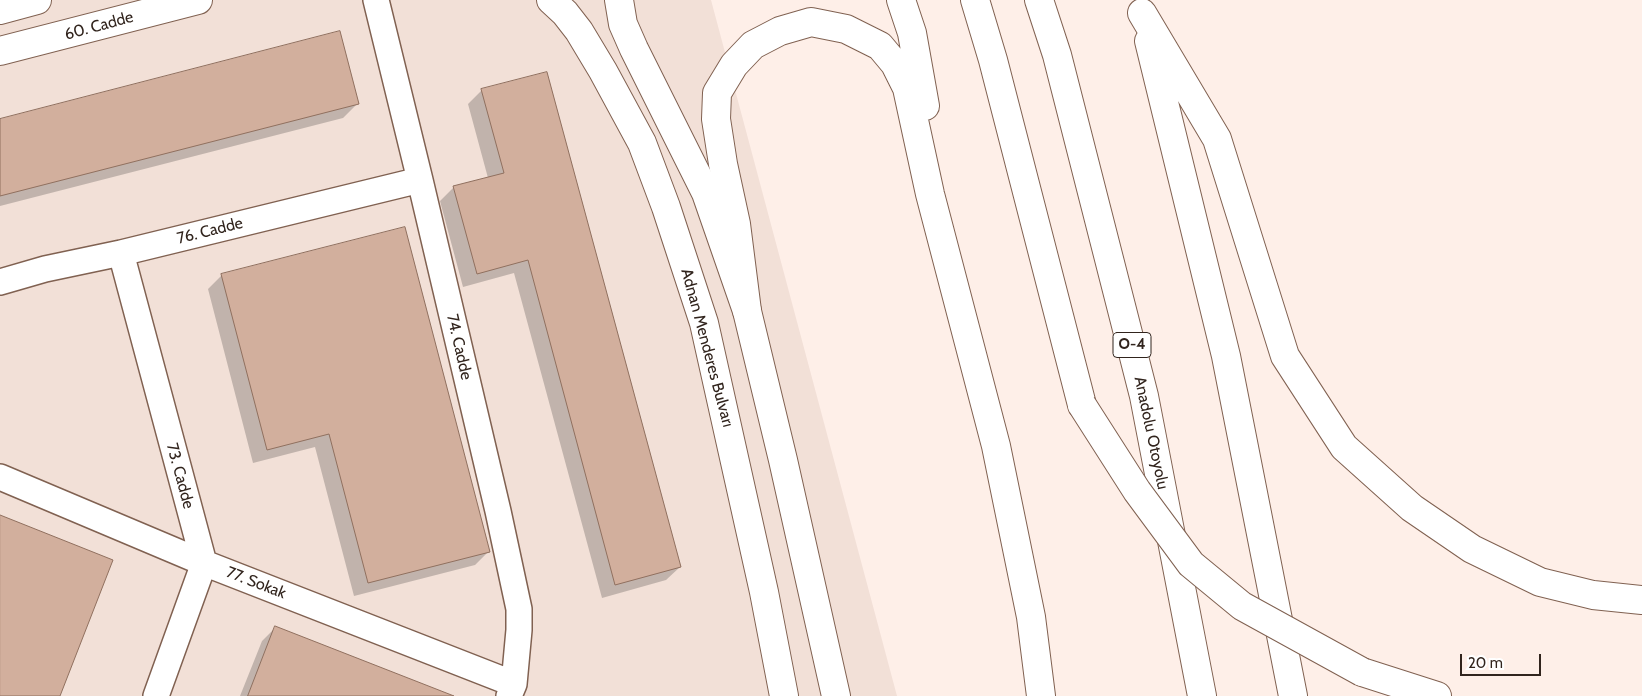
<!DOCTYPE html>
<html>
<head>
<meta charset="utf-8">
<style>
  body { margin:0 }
  #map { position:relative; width:1642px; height:696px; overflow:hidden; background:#feefe8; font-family:Cabin,sans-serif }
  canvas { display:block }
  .scale { position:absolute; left:1460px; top:654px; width:81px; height:22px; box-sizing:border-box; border:2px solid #31241d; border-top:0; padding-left:6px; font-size:15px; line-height:18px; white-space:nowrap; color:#31241d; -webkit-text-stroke:4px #fff; paint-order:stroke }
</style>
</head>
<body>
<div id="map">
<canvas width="1642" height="696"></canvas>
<div class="scale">20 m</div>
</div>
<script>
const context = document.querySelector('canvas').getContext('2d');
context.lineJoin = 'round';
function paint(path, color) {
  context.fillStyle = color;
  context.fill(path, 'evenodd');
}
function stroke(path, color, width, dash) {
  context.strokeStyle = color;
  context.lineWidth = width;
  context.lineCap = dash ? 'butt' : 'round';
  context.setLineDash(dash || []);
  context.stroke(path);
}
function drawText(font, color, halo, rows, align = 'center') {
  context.font = font + ' Cabin,sans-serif';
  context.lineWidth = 5;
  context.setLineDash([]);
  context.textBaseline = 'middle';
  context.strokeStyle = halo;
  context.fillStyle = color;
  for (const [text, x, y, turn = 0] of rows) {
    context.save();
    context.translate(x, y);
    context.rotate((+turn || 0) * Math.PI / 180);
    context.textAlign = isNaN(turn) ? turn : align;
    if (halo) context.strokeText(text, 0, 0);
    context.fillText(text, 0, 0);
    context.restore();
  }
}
paint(new Path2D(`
  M0,0H711L897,696H0Z`), '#f2e0d7');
paint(new Path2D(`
  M482,90L680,567L666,580L602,598L514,273L463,287L440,201L454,187L488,178L468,104Z
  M357,104L343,118L0,206V120Z
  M222,275L489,551L475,565L354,596L315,447L253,463L208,289Z
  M276,627L450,696H240L262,641Z`), '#0003');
const building = new Path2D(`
  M340,31L359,104L0,196V119Z
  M547,72L681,567L615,585L528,260L477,274L453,186L504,173L481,89Z
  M405,227L490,552L368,583L329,434L267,450L221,274Z
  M0,515L113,560L60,696H0Z
  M275,626L454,696H248Z`);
paint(building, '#d2af9d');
stroke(building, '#90705f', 1);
const minor = new Path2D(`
  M376,0L420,180L498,511L519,609V630L514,684L509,696
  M121,253L204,563L156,696
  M0,282L45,269L121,253L420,180
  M0,477L204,563L514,684`);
const tertiary = new Path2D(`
  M551,0L565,13L579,31L603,71L642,143L666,207L704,323L764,592L784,696
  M619,0L623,24L634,49L706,193L747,311L783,460L836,696
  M0,10L37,0
  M0,51L198,0`);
const motorway = new Path2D(`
  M901,0L912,33L925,106
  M975,0L993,60L1082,405
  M1039,0L1057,55L1144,396L1202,696
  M1142,13L1217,139L1285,356L1344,447L1412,508L1472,549L1540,582L1593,595L1642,600
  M1149,41L1226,356L1293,696
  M747,311L736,224L723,164L716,119L717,93L734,65L753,45L780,31L811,22L846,29L880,46L895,64L907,88L930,194L996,446L1031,617L1041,696
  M1362,672L1437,696`);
stroke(minor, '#806151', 28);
stroke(tertiary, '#806151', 30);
stroke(motorway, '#806151', 30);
stroke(minor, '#fff', 25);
stroke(tertiary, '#fff', 28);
stroke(motorway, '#fff', 28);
const motorwayBridge = new Path2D(`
  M1082,405L1137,491L1191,564L1242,606L1362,672`);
stroke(motorwayBridge, '#806151', 30, []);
stroke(motorwayBridge, '#fff', 28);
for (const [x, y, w] of [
  [1132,345,38]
]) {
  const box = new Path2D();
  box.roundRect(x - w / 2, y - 12.5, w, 25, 4);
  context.fillStyle = '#fff';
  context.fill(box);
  stroke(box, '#31241d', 1);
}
drawText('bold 15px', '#31241d', null, [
  ["O-4",1132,345]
]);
drawText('16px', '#31241d', '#fff', [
  ["60. Cadde",99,26,-15],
  ["76. Cadde",210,231,-14],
  ["74. Cadde",459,347,77],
  ["Adnan Menderes Bulvarı",707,348,75],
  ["Anadolu Otoyolu",1151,433,78],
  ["73. Cadde",180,476,75],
  ["77. Sokak",256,583,21]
]);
</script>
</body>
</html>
